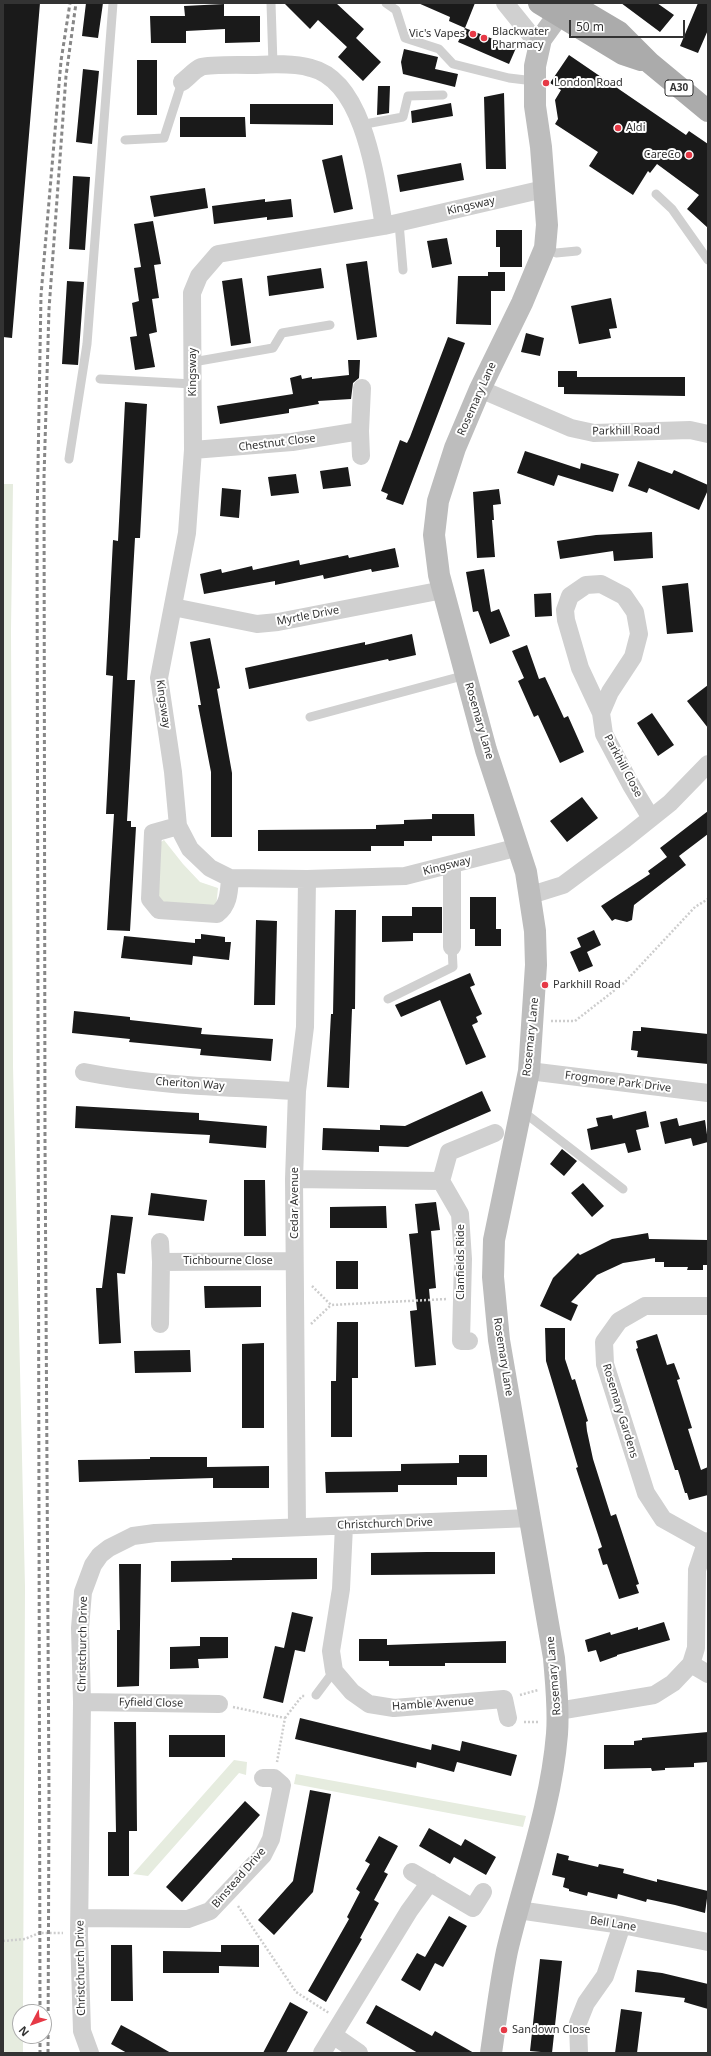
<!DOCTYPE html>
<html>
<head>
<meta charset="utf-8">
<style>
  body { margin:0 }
  #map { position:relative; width:711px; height:2056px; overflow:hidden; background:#fff; font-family:"Noto Sans",sans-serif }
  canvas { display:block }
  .frame { position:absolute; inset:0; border:4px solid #333; pointer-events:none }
  .north { position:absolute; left:12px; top:2004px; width:40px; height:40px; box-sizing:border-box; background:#fff; border:1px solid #adadad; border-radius:50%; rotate:229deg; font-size:11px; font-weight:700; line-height:16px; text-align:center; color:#333 }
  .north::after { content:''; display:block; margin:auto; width:14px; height:18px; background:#e63946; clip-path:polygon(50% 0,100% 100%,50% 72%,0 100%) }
  .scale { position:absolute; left:569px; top:20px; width:116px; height:18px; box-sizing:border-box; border:2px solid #333; border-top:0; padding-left:5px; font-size:12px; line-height:14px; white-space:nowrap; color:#333; -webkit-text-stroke:3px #fff; paint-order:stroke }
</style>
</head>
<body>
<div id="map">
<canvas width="711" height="2056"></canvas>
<div class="frame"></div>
<div class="north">N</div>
<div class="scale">50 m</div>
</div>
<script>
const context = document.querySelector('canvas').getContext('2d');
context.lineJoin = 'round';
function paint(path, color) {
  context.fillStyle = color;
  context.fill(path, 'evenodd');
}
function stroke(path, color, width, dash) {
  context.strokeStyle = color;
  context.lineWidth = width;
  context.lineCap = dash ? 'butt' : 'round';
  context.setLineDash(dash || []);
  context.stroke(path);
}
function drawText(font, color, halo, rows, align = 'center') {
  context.font = font + ' "Noto Sans",sans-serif';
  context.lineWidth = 4;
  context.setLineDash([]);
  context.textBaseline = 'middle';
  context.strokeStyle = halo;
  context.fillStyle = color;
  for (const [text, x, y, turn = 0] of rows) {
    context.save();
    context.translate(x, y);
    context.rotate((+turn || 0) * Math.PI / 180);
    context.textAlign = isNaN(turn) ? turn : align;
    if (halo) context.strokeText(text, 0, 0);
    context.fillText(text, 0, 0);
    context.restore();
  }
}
paint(new Path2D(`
  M3,484H13L11,630L13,1066L25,1587L23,2012H20V2036H23V2053H3Z
  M164,840L183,864L200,882L218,888L216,908L166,906L155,898L158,844Z
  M234,1760L247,1762L246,1775L239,1773L148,1876L133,1874Z
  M296,1774L526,1816L523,1827L294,1784Z`), '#e6ecdf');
paint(new Path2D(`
  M3,3H40L12,338L3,337Z
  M86,3H103L98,38L82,36Z
  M284,3H336L364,29L356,38L381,62L363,81L338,57L347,47L318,20L310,29Z
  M418,3H475L465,28L449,21L450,17Z
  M621,3H657L674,15L660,32Z
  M698,3H708V30L698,53L680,46Z
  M224,4V16H260V42L225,43V29L186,31V43H151L150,16H185L184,6Z
  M465,28L516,48L509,64L458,42Z
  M404,49L438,57L435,69L458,74L455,87L403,74L401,62Z
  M569,55L686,135L689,131L708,144V228L687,209L699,195L657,164L650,173L648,171L633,195L589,166L598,152L555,124L558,119L555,100L561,90L550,83Z
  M137,60H157V115H137Z
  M83,69L99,71L92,144L76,142Z
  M378,86H390L389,113L377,115Z
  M504,93L506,169H486L484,97Z
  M451,103L453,116L412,123L411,111Z
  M250,104H333V125L250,124Z
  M180,117H245L246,137H180Z
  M342,155L353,209L334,213L322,160Z
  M461,163L464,180L400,192L397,175Z
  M73,176L90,177L85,250L69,249Z
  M205,188L208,208L154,217L150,196Z
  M265,199V202L291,199L293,217L267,220V217L214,224L212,206Z
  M153,221L161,264L154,265L159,298L152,299L157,332L149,334L155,367L135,370L130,337L137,336L132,303L139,301L134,268L141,267L134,224Z
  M496,230H522V267H500V247H496Z
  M447,238L452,264L432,268L427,241Z
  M367,261L377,337L357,340L346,264Z
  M321,268L324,288L269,296L267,276Z
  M488,272H505V291H491V325L456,324L458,276H488Z
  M242,278L251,343L231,346L222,281Z
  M67,281L84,282L78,365L62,364Z
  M611,298L617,328L609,329L611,338L579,344L571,306Z
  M526,333L544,338L540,356L521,352Z
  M448,337L465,343L403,505L386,499L388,494L381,491L400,440L407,443L410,437Z
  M348,360H360L359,378L353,383L351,399L318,401L319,404L289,409V413L220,424L217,406L293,394L290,378L301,375L302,379L312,377V379L349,375Z
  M558,371H577V377H685V396L564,394V387H558Z
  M125,402L147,404L140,538H135L127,680H135L127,821H131V827H136L130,931L107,930L114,814H106L113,676L106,675L113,540L118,541Z
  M525,451L580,469L581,463L619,474L613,492L558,475L554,486L517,473Z
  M638,461L672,474L674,470L708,485V490L699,510L649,488L647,493L628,486Z
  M348,467L351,486L323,489L320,471Z
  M296,474L299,493L271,496L268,477Z
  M222,488L241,490L239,518L220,516Z
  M499,489L501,504L493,505L494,520H492L495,557L477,558L473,492Z
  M652,532L653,558L614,561L613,551L560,559L557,541L596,535Z
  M395,548L399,567L372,572L371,569L324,579L323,575L275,585V581L204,594L200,574L221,569L222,573L252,566L253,570L299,560L300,565L348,555L349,558Z
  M484,569L491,612L499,609L510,636L490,644L478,611L473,612L466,572Z
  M688,583L693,632L667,634L662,586Z
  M551,593L552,616L535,617L534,594Z
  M412,634L416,655L389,661L388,659L249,689L245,668L365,642V645Z
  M210,638L220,688L217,689L232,773V837H211V772L198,705H201L190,642Z
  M527,645L539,679L545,677L564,718L568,716L584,752L560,763L538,715L534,717L518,681L524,678L512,651Z
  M708,685V728L687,701Z
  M652,713L674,745L658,756L637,723Z
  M582,797L598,818L567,842L550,821Z
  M708,811V834L679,856L686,865L634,905L632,920L627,922L615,919L612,921L601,906L650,874L648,871L667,857L660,848Z
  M432,814H474L475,836H432V841H404V846H371V851H258V830L376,829V825L404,824V820L432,819Z
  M470,897H496V929H501V946H475V929H470Z
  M412,907H442V933H413V941L382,942V916H412Z
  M335,910H356L355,1009H352L349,1088L327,1087L331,1014H333Z
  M256,920L277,921L275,1005H254Z
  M594,930L601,945L587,952L593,966L579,972L570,952L581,947L577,938Z
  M201,934L225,937V942H231L229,960L193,956L192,965L121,958L124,936L195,943V939H201Z
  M470,973L475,985L470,987L482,1014L476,1017L478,1022L472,1025L486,1057L466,1065L440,1000L401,1017L395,1005Z
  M74,1011L130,1017V1020L202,1028L201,1034L273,1039L271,1061L200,1055L201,1049L129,1042L130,1039L72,1033Z
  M641,1027L708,1034V1064L637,1057L638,1051L631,1050L633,1031H641Z
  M482,1091L491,1111L408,1147L379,1146V1152L322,1150L323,1128L380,1130V1125L405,1126Z
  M76,1106L199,1113V1120L267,1126L266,1148L209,1143L210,1135L75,1128Z
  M646,1111L649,1127L636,1130L641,1150L628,1153L625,1143L591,1150L587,1129L598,1126L596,1118L612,1115L613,1119Z
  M677,1118L679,1126L705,1120L708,1142L693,1146L691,1138L665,1144L660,1122Z
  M562,1149L577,1161L564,1176L550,1164Z
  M244,1180H265L266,1236H244Z
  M583,1183L604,1206L592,1217L571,1193Z
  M151,1193L207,1200L204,1221L148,1215Z
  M436,1202L440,1230L431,1231L436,1288L429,1289L436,1365L415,1367L410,1311L417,1310L409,1234L418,1233L415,1204Z
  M386,1206L387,1228H330V1207Z
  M111,1215L133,1217L125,1274L117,1273L121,1343L99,1344L96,1288H102Z
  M648,1233L649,1239L708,1240V1265H703V1270H687L688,1267H664V1262H655V1258L623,1263L597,1275L571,1302L578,1305L571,1321L540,1306L553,1278L578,1253L580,1255L612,1239Z
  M336,1261H358V1289H336Z
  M204,1286H261V1307L205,1308Z
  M337,1322H358V1378H352V1437H331V1381H336Z
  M545,1328H565V1359L572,1380L575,1379L588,1421L586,1422L587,1431L593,1459L611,1516L616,1514L639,1584L636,1585L639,1593L619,1599L607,1564L603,1565L598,1549L602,1547L576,1468L578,1467L546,1361Z
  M657,1334L667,1365L674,1363L680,1379L677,1380L692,1428L688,1429L701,1470L708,1467V1495L689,1500L687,1493H685L678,1470H675L636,1349L638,1348L636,1341Z
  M264,1343V1428H242V1344Z
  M190,1350L191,1372L135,1373L134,1351Z
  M459,1455H487V1477H457V1485H398V1492L326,1493L325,1472L401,1471V1464L459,1463Z
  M150,1457H207V1467L269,1466V1488H213V1478L79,1482L78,1460L150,1459Z
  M427,1552H495V1574L371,1575V1553Z
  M232,1558H317V1579L171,1582V1561L232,1560Z
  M119,1564H141L139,1686L117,1687V1630H120Z
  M292,1612L313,1617L305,1652L295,1650L283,1703L263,1698L275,1646L284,1648Z
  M664,1622L670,1640L617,1655V1656L600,1662L596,1650L588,1652L585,1640L610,1632L611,1635L638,1627V1630Z
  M200,1637H228V1658L198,1659L199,1668L170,1669V1647L200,1646Z
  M359,1639H387V1645L506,1641V1663H445V1666H389V1661H359Z
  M300,1718L431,1750L432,1744L460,1751L462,1741L517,1755L511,1776L457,1762L454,1772L417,1762L416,1768L295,1739Z
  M114,1722H136L137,1831H129V1876H108V1832H116Z
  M708,1732V1762L694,1763V1767L665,1768V1770L652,1771L651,1768L604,1769V1745H634V1741L642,1740V1738Z
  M169,1735H225V1757H169Z
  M310,1790L331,1794L313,1892L274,1935L258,1920L293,1881Z
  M245,1801L260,1815L182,1902L166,1887Z
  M429,1828L461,1846L465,1839L496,1857L486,1875L454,1857L450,1864L419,1846Z
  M379,1836L398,1846L384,1872L388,1874L374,1900L379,1903L360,1938L362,1939L326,2002L308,1991L349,1919L347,1917L360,1892L356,1889L370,1864L365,1861Z
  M557,1853L569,1856L568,1860L598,1867L599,1864L624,1869L623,1873L657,1882V1879L708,1891L705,1913L675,1905L647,1899L646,1902L618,1894L617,1899L588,1892L587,1896L569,1891V1889L563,1887L565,1878L552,1875Z
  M449,1916L467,1926L443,1967L435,1963L420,1991L401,1980L417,1953L425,1957Z
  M111,1945H132L133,2001H111Z
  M221,1945H259V1967L219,1966V1973H163V1951L221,1952Z
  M540,1959L562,1961L552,2053L530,2051Z
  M637,1970L662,1973L708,1984V2009L684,2002L685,1998L635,1992Z
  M290,2002L308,2012L286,2053H263Z
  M376,2005L432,2036L435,2031L474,2053H418L366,2023Z
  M621,2009L642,2012L637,2053H615Z
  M121,2025L136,2033L171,2053H127L111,2044Z`), '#1a1a1a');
stroke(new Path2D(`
  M551,1021H575L624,983L695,907L708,899
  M312,1286L331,1305L447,1299
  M311,1324L331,1305
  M520,1695L538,1690
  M233,1707L285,1718L277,1762
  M285,1718L302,1696H305
  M524,1722H539
  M238,1906L296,1992L329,2013
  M3,1941L25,1939L39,1933H63`), '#cdcdcd', 2.5, [2, 2]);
stroke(new Path2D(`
  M271,3L273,64
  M386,3L396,10L405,38L439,49L453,64L509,78L534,81
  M360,125L403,117L408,96L443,95
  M125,140L164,138L182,82
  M656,194L672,209L708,260
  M399,223L403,270
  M545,248L556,253L577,251
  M193,362L273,348L282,333L330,325
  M100,379L193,384
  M69,459L87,344L113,3
  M310,717L466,675
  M388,999L453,967L452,947
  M521,1110L623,1189
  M316,1695L334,1671`), '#d0d0d0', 9);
stroke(new Path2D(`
  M505,3L530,34L541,39
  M182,82C188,78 194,70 201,67C210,64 245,65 256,65C273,64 294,63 311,68C365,81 376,181 384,226
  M480,389L571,428L594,433L690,430L708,434
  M360,431L361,456
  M193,450L292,442L360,431L362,388
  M173,607L257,624L278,622L443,590
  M601,713L610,692L633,657L639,634L635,612L624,596L601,584L586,585L570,596L565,610L566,620L580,668L601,713L604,734L631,785L651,818
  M178,826L153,833L150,899L159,910L217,914C229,905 229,892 230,878
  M519,847L405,876L307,879L230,878L210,868L190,849L178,826L173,772L159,678L187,533L193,450L192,293L199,276L218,254L384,226L544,189
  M531,895L563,885L625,839L670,803L708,764
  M452,947V864
  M529,1071L708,1093
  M84,1072C155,1086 226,1087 297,1091
  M294,1179L441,1181L460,1214L463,1259L461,1341H469
  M441,1181L449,1152L495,1133
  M160,1242L161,1262
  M160,1324L161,1262L294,1261
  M344,1526L341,1589L331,1651L334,1671L352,1692L369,1704L394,1708L504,1699L508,1718
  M297,1527L294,1179L297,1091L305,1027L307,879
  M706,1543L663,1519L646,1493L605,1364L604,1342L619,1321L645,1306H708
  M691,1664L708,1674
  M82,1702L219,1704
  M558,1711L654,1695L673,1683L691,1664L696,1648L697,1570L706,1543L708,1541
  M412,1872L473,1908L483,1892
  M518,1910L622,1925L708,1942
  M80,1918L188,1919L210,1911L263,1855L271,1839L282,1785L274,1778H263
  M333,2035L359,2053
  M90,2053L82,2031L79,1935L82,1702L80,1628L83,1592L93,1565L100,1555L109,1548L133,1536L155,1533L531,1518
  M322,2053L409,1911L430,1882
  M579,2053L578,2023L586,2003L605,1976L622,1925`), '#d0d0d0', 18);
stroke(new Path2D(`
  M491,2053C496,2019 500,1985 507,1951C524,1879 551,1808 557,1734C559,1709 556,1683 554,1658L499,1340L493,1277L494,1240L529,1071L536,965L535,931L526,872L486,750L439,575L434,535L438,501L455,448L480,389L522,303L545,248L547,225L541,147L535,106V66L541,39L567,3`), '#bdbdbd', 22);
stroke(new Path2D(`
  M539,3L623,54L641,60
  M570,3L619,32L650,63L708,111`), '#ababab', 22);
stroke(new Path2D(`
  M40,2012L37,524L41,295L61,61L70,3
  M40,2036V2053
  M48,2053L49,1794L45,1140L44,477L49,309L66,76L76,3`), '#888', 3, [4, 3]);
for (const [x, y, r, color] of [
  [473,34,4,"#e63946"],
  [484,38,4,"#e63946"],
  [546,83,4,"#e63946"],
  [618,128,4,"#e63946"],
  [689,155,4,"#e63946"],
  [545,985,4,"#e63946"],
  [504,2030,4,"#e63946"]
]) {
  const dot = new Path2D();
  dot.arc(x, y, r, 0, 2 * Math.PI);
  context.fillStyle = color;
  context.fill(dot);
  stroke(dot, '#fff', 1.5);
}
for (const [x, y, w] of [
  [679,88,28]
]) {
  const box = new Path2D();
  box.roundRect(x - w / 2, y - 8, w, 16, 3);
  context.fillStyle = '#fff';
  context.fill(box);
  stroke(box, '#333', 1);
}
drawText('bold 10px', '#333', null, [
  ["A30",679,88]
]);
drawText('11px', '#333', '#fff', [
  ["Blackwater",492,32],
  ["Pharmacy",492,45],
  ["Vic's Vapes",465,34,"right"],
  ["London Road",554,83],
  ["Aldi",626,128],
  ["CareCo",681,155,"right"],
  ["Parkhill Road",553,985],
  ["Sandown Close",512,2030]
], 'left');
drawText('11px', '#333', '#fff', [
  ["Kingsway",471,206,-13],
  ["Kingsway",193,372,-90],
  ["Rosemary Lane",477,399,-66],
  ["Parkhill Road",626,431,-1],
  ["Chestnut Close",277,443,-7],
  ["Myrtle Drive",308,616,-11],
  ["Kingsway",163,704,82],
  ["Rosemary Lane",479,721,74],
  ["Parkhill Close",623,766,62],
  ["Kingsway",447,866,-14],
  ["Rosemary Lane",531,1037,-84],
  ["Frogmore Park Drive",618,1082,7],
  ["Cheriton Way",190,1084,4],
  ["Cedar Avenue",295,1203,-90],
  ["Tichbourne Close",228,1261],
  ["Clanfields Ride",461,1262,-90],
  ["Rosemary Lane",503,1357,81],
  ["Rosemary Gardens",620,1411,73],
  ["Christchurch Drive",385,1524,-2],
  ["Christchurch Drive",83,1644,-89],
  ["Rosemary Lane",554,1676,-95],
  ["Fyfield Close",151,1703,1],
  ["Hamble Avenue",433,1704,-4],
  ["Binstead Drive",239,1878,-49],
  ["Bell Lane",613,1924,9],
  ["Christchurch Drive",81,1968,-91]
]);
</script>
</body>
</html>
